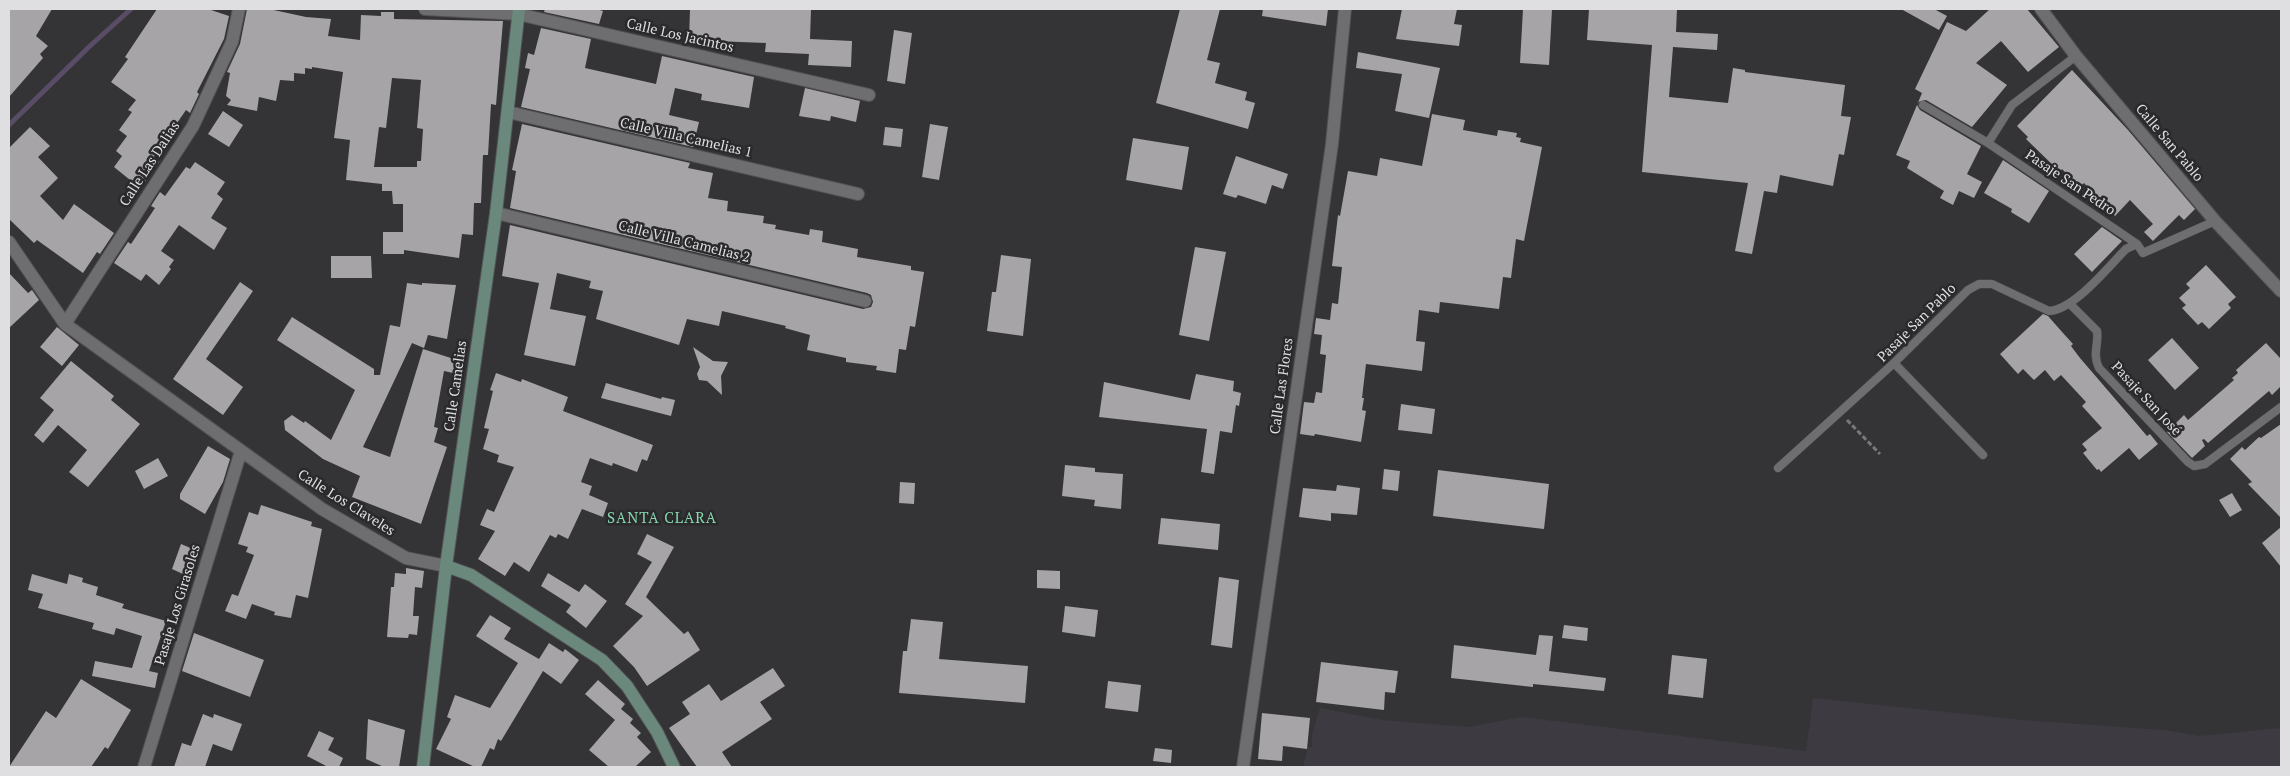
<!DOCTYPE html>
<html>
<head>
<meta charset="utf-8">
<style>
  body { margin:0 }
  #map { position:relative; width:2290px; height:776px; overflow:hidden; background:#343335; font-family:"PT Serif",serif }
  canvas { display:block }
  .frame { position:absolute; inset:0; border:10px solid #dfdee0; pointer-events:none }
</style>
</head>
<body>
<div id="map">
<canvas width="2290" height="776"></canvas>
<div class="frame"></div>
</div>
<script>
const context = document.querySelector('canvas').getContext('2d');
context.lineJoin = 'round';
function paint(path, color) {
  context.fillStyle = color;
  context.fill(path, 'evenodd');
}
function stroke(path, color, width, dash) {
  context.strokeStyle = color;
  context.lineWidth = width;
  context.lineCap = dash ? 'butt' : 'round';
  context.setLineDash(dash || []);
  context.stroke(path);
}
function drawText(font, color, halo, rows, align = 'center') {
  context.font = font + ' "PT Serif",serif';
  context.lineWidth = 5;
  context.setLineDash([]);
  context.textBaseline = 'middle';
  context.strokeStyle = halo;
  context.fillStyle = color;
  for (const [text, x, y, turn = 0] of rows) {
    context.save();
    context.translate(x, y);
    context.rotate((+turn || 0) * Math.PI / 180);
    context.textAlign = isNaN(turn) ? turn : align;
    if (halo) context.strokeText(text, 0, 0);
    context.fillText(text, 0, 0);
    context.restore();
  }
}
paint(new Path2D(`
  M1813,698L2023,720L2165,730L2199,736L2281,728V767H1303L1308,747H1312V734L1320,708L1383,720L1469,727L1521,717L1806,751Z`), '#3d3a42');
stroke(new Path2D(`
  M9,125L91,45L131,9`), '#594c66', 5);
paint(new Path2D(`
  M9,9H52L36,36L48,46L40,54L43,58L9,97Z
  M157,9H208L229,16L224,39L197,92L199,94L190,113L186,110L153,158L159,162L140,188L114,167L122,156L116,151L127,136L119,130L132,112L128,110L136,100L111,82L128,59L125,57Z
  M247,9H269L306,17L331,19L328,36L360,40L361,15L381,16V12H394V19L503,21L496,105L491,104L488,155H483L481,203H474L473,235L462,234L459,258L404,250V254H383V232H403V204H393L392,191H382V184L346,180L350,140L334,138L343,72L312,67V69L305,68V74L294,73V81L280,80L276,101L259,97L257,111L227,105L231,100L226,96L230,73L227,72L240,44ZM392,78L421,80L417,128L423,129L421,161H417V167H374L379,127L386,128Z
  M545,9H596L603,11L599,24L544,12Z
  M690,9H811L810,39L852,41L851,67L808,65L809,54L765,52L766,43L689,40Z
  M1180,9H1220L1207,60L1220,63L1215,83L1247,92L1245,100L1255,103L1248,129L1156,103Z
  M1263,9H1328L1326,26L1262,16Z
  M1402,9H1457L1454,24L1462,25L1459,46L1396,39Z
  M1523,9H1552L1549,65L1520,63Z
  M1589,9H1677L1676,32L1718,34L1717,50L1673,47L1669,97L1728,103L1733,68L1745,70V72L1845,85L1841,116L1851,117L1844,155L1839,154L1833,186L1780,175L1777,193L1764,191L1752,254L1735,251L1748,183L1642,172L1652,45L1587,40Z
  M1901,9H1934L1947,16L1939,30Z
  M1990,9H2027L2059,47L2028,72L2001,41L1976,63L2007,85L1972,127L1926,100L1918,102L1917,105L1920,110L1981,146L1967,174L1982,182L1974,198L1959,191L1953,205L1940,198L1944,191L1907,168L1910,161L1896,155L1922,93L1915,89L1947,22L1966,31Z
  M541,28L591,39L585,68L656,84L662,56L754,77L749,108L701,100L702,94L675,88L669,115L699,122L693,147L521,107L530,69L525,68L528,53L534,55Z
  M894,30L912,33L905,84L887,81Z
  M1358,52L1440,68L1429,118L1395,111L1402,74L1356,68Z
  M2072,70L2128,130L2195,209L2184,220L2179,215L2153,241L2144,232L2153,224L2130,200L2115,216L2084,183L2080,187L2062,169L2060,172L2026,139L2028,137L2017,126Z
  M805,88L860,101L856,122L831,116L830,121L799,116Z
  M223,111L243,125L229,147L208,134Z
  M1432,114L1465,120L1463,130L1497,136L1498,130L1517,133L1516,137L1521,138L1520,142L1542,147L1524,241L1516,239L1511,278L1503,277L1499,309L1440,302L1439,313L1419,310L1416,341L1425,342L1422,371L1366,364L1362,398H1364L1362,410L1366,411L1361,442L1315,434L1314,436L1300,434L1304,402L1314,403L1316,392L1322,393L1326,355L1320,354L1322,335L1314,334L1316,318L1330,320L1332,303L1338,304L1342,267L1332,266L1338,215L1340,216L1348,171L1377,176L1380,158L1422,166Z
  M522,124L690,163L688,168L713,173L708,198L728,201L727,211L764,216L763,223L776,225L775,229L809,235L810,229L823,231L822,242L858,249L857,257L911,266V270L924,272L915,327L910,326L906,350L899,349L896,373L876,370L877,366L846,362V358L807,350L810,335L785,328L786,326L722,311L719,326L687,319L679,345L596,319L603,291L589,288L591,281L557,273L550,309L586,316L575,366L524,355L539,283L502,276L510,225L863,309L871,307L873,302L871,295L867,293L510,208L516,171L512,170Z
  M930,124L948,127L939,180L922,177Z
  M30,127L50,146L38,157L58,178L40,196L63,220L74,204L114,233L100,254L97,252L83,273L37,240L34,243L9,219V148Z
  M885,127L903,129L901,147L883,145Z
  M1133,138L1189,147L1182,190L1126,180Z
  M1236,156L1288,174L1283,189L1272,185L1266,204L1238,195L1236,198L1223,194Z
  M2003,160L2049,191L2029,223L2011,212L2012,209L1984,193Z
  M195,162L225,182L217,194L223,199L211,218L227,228L214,250L179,225L161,251L174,260L169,267L171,269L159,285L146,274L141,281L114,263L128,242L131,244L155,208L151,206L160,192L165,196L186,167L190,169Z
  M2102,227L2122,241L2092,272L2074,254Z
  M1195,247L1226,252L1209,341L1179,335Z
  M1001,255L1031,259L1023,336L987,331L992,292H996Z
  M331,256H371L372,278H331Z
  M2206,265L2236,297L2228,304L2231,308L2209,329L2202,322L2198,325L2182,308L2186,305L2179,298L2190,288L2186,284Z
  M9,273L28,293L32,290L39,300L9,328Z
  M240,282L253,291L206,359L243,387L223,415L173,379Z
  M407,283L422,285V283L456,285L447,339L428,335L424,348L412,343L363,447L390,457L423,349L460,361L458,374L444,371L434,427L438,428L434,442L447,447L421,524L352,497L360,476L323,459L285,430L284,421L292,415L304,423L305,421L331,440L355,390L277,340L292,317L374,369V375H380L390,325L400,327Z
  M2043,314L2048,316L2063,333L2073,344L2071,346L2080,358L2147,436L2150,434L2158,444L2139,460L2129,448L2101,472L2099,469L2097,470L2083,453L2087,450L2082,444L2102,428L2082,406L2086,402L2061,375L2054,381L2045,370L2034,380L2023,369L2018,374L2000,354Z
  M57,327L79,345L62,366L40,347Z
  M2172,338L2199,368L2175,390L2148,360Z
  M2266,343L2281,359V386L2272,395L2269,391L2208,443L2204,439L2202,440L2205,446L2192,458L2167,432L2184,415L2188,420L2234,380L2232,378L2238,373L2236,370Z
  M693,347L713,361L728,362L721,376L722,395L707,381L699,380L697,374L700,367Z
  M71,361L114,396L111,400L140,424L88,487L69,472L87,450L58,425L43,443L34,435L54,410L40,398Z
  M496,373L521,382L522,379L568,397L563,411L653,445L647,461L642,459L637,472L613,463L612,466L590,458L581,482L592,486L589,495L608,503L603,517L582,509L568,539L558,534L556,538L550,535L529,572L514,562L505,576L478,559L495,531L480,525L487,509L494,512L514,467L497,462L499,455L483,449L489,429L484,428L493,391L490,390Z
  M1196,374L1234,381L1233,391L1241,393L1239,406L1236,405L1232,433L1220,431L1214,474L1201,472L1207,429L1099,417L1104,382L1190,400Z
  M606,383L661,399L662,397L675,400L671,416L601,398Z
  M1401,404L1435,409L1432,434L1398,430Z
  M2281,424V518L2248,484L2252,482L2230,459L2242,447L2245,450L2259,437L2261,438Z
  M208,446L230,459L223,482L205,514L180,499V494Z
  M158,458L168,476L144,489L135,471Z
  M1065,465L1095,468V472L1123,474L1121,509L1094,506L1095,500L1062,496Z
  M1384,469L1400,471L1398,491L1382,489Z
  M1438,470L1549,484L1544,529L1433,516Z
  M900,482L915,483L914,504L899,503Z
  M1337,485L1360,488L1357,515L1331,513V521L1299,517L1303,488L1336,491Z
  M2232,493L2242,510L2230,517L2219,500Z
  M261,505L312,522L311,526L322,529L308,598L296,595L291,618L274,615L275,612L252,604L246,619L225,611L232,594L238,596L254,555L246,552L248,547L238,544L249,512L258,515Z
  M1161,518L1220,524L1218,550L1158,544Z
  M2281,527V567L2262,543Z
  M647,534L674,547L646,597L684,634L688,631L700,650L647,686L634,667L613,646L643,616L625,604L652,562L637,554Z
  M181,544L193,549L183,574L172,569Z
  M406,568L424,571L422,588L415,587L413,616H419L417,635L409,634L408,638L387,637L391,587H394L395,573L406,574Z
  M1037,570L1060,571V589L1037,588Z
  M548,573L579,592L585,584L607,601L586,628L566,612L571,605L541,586Z
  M32,574L67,584L69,574L83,578L82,582L98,587L96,595L124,604L122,608L166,621L149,671L158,673L155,688L92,676L95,661L132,668L142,636L116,628L114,635L92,629L94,623L38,608L43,594L28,590Z
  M1219,577L1239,580L1232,648L1211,645Z
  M1065,606L1098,610L1095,637L1062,632Z
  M490,615L511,628L504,639L539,659L549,643L563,652L565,649L579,660L561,684L543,671L501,741L498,739L494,750L490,748L481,767H475L436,749L451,719L447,717L455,695L490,708L518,663L476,636Z
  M911,619L943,622L939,659L1028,666L1025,703L899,693L903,651H907Z
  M1564,625L1588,628L1587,641L1562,638Z
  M194,633L264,660L250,697L182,671Z
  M1539,635L1553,636L1549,671L1606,678L1604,691L1533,684V687L1451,678L1454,645L1536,655Z
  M1672,655L1707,659L1703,698L1668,694Z
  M1321,662L1398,671L1395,693L1385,692L1384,710L1316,702Z
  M773,668L785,686L760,702L772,719L722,752L732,767H697L669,728L690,714L682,702L709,684L721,701Z
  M81,679L131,710L108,749L105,747L91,767H9L46,711L56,718Z
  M598,680L625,704L621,709L633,719L630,723L641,733L637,737L651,752L635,767H609L589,750L615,720L585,694Z
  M1108,681L1141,685L1138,712L1105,708Z
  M1262,713L1310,718L1307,749L1283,746L1282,761L1258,759Z
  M203,714L213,718L214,714L242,724L232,751L213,744L205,767H174L182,743L191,746Z
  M368,719L405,730L399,767H384L366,759Z
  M319,731L334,738L328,750L343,758L339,767H328L307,756Z
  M1155,748L1172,750L1171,763L1153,761Z`), '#a6a4a7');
const lane = new Path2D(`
  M1923,105L1988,143L2137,244
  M1988,143L2012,105L2076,56
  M2070,304L2097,331C2099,344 2092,354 2099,368L2188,462L2194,466L2205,464L2281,407
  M1894,363L1983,455
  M1778,468L1894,363L1968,290L1979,284H1992L2049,311C2074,310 2108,267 2126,249L2137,244L2143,253L2215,221`);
const street = new Path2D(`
  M425,9L518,14L869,95
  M2041,9L2076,56L2215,221L2281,291
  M508,112L858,194
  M496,213L865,301
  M9,242L65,324L322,509L406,558L446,566
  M65,324L193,126L232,42L239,9
  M144,767L241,451
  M1243,767L1332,144L1345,9`);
const secondary = new Path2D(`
  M446,566L471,575L602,660L627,686L657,732L674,767
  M423,767L446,566L496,213L519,9`);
stroke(lane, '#525154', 9);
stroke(street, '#525154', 14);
stroke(secondary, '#525154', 14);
stroke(new Path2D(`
  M1847,420L1880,454`), '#787779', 3, [5, 2.5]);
stroke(lane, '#6e6d70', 8);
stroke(street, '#6e6d70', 12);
stroke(secondary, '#6a897c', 12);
drawText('14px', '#dfdee0', '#2a292b', [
  ["Calle Los Jacintos",680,36,13],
  ["Calle Villa Camelias 1",686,138,13],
  ["Calle San Pablo",2169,143,50],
  ["Calle Las Dalias",150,164,-57],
  ["Pasaje San Pedro",2070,183,34],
  ["Calle Villa Camelias 2",684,242,14],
  ["Pasaje San Pablo",1917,323,-45],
  ["Calle Camelias",456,386,-82],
  ["Calle Las Flores",1282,386,-82],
  ["Pasaje San José",2146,399,47],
  ["Calle Los Claveles",346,503,32],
  ["Pasaje Los Girasoles",178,605,-73]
]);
context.letterSpacing = '1px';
drawText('15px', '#87d8af', '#2a292b', [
  ["SANTA CLARA",662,519]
]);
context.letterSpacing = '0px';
</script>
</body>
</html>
